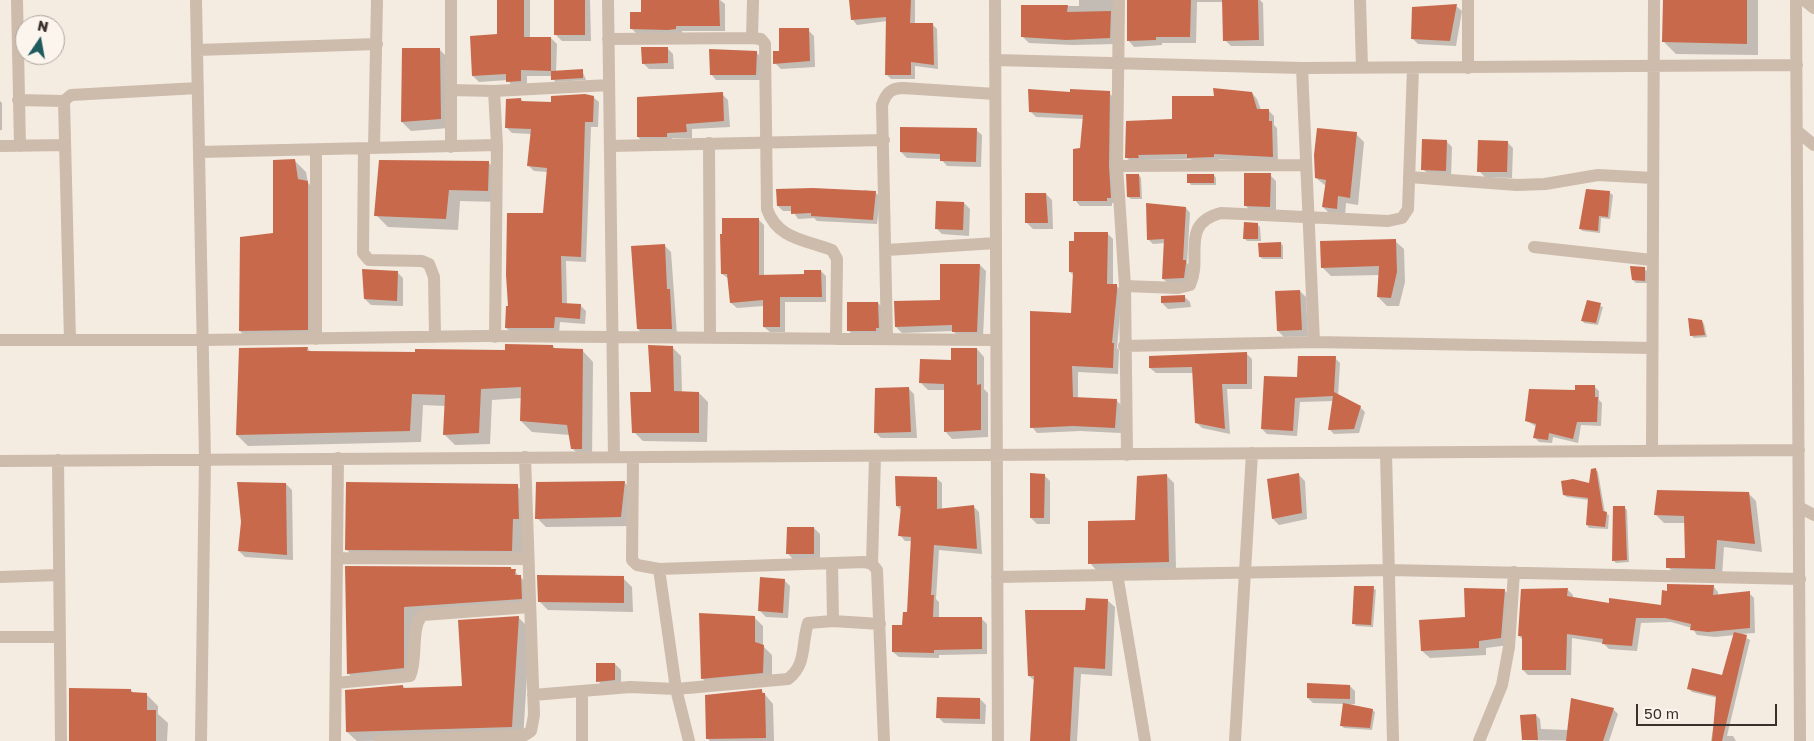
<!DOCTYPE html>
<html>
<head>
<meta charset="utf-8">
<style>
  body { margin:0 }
  #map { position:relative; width:1814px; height:741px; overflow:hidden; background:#f4ebe1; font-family:"Golos Text",sans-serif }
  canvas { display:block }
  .north { position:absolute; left:15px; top:15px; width:50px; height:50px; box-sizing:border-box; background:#fbf5ee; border:1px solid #aea6a0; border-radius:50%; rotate:12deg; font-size:14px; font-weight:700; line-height:20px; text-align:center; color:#3b302b }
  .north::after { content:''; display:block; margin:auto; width:18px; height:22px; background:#1f5a5e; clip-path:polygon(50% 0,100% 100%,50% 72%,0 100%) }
  .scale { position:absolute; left:1636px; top:704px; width:141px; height:22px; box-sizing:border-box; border:2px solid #3b302b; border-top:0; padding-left:6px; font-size:15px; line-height:18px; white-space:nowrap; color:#3b302b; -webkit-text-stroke:4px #fbf5ee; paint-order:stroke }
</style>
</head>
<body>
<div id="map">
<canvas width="1814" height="741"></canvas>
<div class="north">N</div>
<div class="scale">50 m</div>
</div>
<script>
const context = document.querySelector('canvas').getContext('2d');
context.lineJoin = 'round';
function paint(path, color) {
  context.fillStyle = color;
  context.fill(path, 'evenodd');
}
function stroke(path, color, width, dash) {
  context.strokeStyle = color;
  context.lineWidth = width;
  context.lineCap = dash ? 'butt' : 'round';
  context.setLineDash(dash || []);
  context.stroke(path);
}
paint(new Path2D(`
  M498,0H530V38H551L557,44L556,72L582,70L586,80L555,82L553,76H527V87L513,88L508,80L479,82L473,76L499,35Z
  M555,0H590L591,41H562L556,35Z
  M641,0H720L725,4V31H682V35L637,34L631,28L641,14Z
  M850,0H915V24H932L937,29L938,69L915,66V79H891L886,74L887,21L857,25L853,20Z
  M1079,0H1121L1116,44L1073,45L1029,43L1023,37L1022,6H1079Z
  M1128,0H1260L1263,3L1264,46H1231L1225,40L1224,2H1197L1196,43H1162V45L1134,47L1128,40Z
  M1664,0H1758V55L1676,54L1664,42Z
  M1456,6L1462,11L1456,46L1418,44L1412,38Z
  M808,30L814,36L815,67L781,69L775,63L780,52Z
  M667,48L673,54L674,69H649L643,63Z
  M440,50L449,59V128L411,131L402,122Z
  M756,52L761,57V80H716L711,74Z
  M1071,93H1109L1114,98L1116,203H1112V206H1080L1075,200L1084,119L1036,117L1030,111Z
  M1252,93L1257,99L1261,110H1268L1274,116V125L1277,128L1278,162L1219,159V163H1194L1191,159L1144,160L1132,163L1126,157L1173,121L1215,97Z
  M722,94L728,100L730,127L692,129V138H672V142L644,143L638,137Z
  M593,97L599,102L598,127H591L586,262L566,261L567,304L580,305L586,311L585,324L560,322L559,333H512L506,328L509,307L544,215L548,172L534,171L528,165L532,134L512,133L507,128L521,99L524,103H552Z
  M0,101L2,103V130H0Z
  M976,130L982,135L981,167L947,166L941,159L907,158L901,152Z
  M1356,134L1364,142L1358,205L1346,203L1345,217L1331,215L1323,207L1326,186L1316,178Z
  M1446,141L1452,147L1451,176L1429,175L1423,169Z
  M1507,142L1513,148L1512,178L1485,177L1479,171Z
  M294,160L306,172L308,183L319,194V342L252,343L240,331L274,234Z
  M488,162L500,174V202L460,201L458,230L388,227L376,215Z
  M1139,175L1141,178L1142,199H1131L1128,197Z
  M1214,175L1216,178V185H1191L1189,182Z
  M1270,175L1276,181V212L1251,211L1245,205Z
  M864,190L875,192L880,197L877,224L817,221L814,218L798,219L793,211H783L778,206L864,193Z
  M1587,190L1610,193L1613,195L1610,219L1601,218L1600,233L1583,231L1580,229Z
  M1046,194L1052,200L1053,229H1033L1027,223Z
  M964,203L970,209L969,236L942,234L936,228Z
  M1186,208L1190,213L1187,263L1190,266L1188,282L1168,283L1163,279L1165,243L1153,244L1148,239Z
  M758,219L764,225V276H805L821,271L826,276V302H785V332H770L764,327V306L737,308L731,303L729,279L722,274Z
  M1257,224L1260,227L1261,241H1247L1245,239Z
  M1107,233L1113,239V285H1116L1122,291L1117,348L1119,350L1118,374L1078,372V398L1116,400L1122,406L1121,433L1080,431L1037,433L1032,427L1073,314L1074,276L1070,272Z
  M1395,241L1404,249L1405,282L1399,306H1387L1378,297L1380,275L1331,276L1322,267Z
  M1281,243L1283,246V259H1263L1260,257Z
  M665,246L671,252L677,335H644L638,329Z
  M980,265L986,271L983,337H959L953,331L902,333L896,327L941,301Z
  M1644,269L1647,271V283H1636L1633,280Z
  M397,272L403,278V306L371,305L365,299Z
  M1300,291L1306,297L1308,336L1284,337L1278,331Z
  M1184,296L1190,302L1191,307L1168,309L1162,303Z
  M1588,302L1603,307L1598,325L1584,323L1582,320Z
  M878,303L884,309V333L854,336L848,330Z
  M1702,321L1704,324L1707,337L1694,338L1691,335Z
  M553,346L556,350H582L593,362L592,460H584L573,449L570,435L532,432L521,421L522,398L492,400L490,444L455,445L444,434L446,406L423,405L421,442L248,446L237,435L240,349L307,348L312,353L506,351Z
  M672,347L681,356L682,393H699L708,402L707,442L643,441L634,432Z
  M977,349L984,357V389L988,393V437L952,439L945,431V390H928L920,382L952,361Z
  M1246,353L1252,359V389H1227L1230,434L1202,428L1196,422L1194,373H1156L1150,368Z
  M1335,358L1340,363L1338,396L1360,407L1365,412L1359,433L1334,434L1329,429L1334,401L1300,402L1297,436L1267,434L1262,429L1298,379Z
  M1594,386L1599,391V400L1602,403L1601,426L1581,425L1578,443L1553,437L1552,443L1539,442L1535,438L1537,427L1527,421Z
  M908,388L914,394L917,438H881L875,432Z
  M1596,470L1598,472L1605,513L1609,515L1608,529L1589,528L1587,525L1589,500L1567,497L1564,495L1591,485Z
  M1044,475L1050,481V524H1037L1031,518Z
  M1166,475L1174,483L1176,569L1097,571L1090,563L1136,521Z
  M1299,475L1305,481L1307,519L1279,525L1273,519L1268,480Z
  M936,478L942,483V510L973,506L979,512L982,554L939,550L936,599L939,602V618H981L987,624V654L939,655V658L899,657L893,652L908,613L912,541H905L900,535L902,511L897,506Z
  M624,482L633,491L630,526L546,527L537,518L536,484Z
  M286,484L292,490L293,560L245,557L239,551Z
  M517,486L529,498L523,562L358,561L346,549Z
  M1748,493L1756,501L1762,552L1724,547L1722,576L1676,575L1668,567L1686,559V523H1664L1656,515Z
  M1624,507L1627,510L1629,562L1616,563L1613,560Z
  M814,528L820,534V560H794L788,554Z
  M347,567L511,568L532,588L533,611L416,619L415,680L360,685L348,673Z
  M623,578L632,587L633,612L548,610L539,601Z
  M784,580L790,586L788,618L766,617L760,611Z
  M1713,586L1718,592V596L1749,593L1754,598L1755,633L1740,634L1750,640L1727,736H1733L1736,741H1711L1718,698L1692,692L1688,688L1722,677L1735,635L1715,637L1697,635L1692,628L1671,622L1641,623L1637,651L1609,649L1603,643L1572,638L1571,675H1528L1523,670V640L1519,636L1568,590L1573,595V598L1610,604L1662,606Z
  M1373,588L1376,590L1373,627L1356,626L1354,623Z
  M1504,590L1512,598L1509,645L1486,648V655L1430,658L1422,651Z
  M1107,600L1115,607L1112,676L1081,674L1077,741H1031L1035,681L1029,676L1086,611Z
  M518,617L530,629L523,739L357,741L347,732L403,686L406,689L463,687Z
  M754,617L763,626V646L772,655V682L711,687L702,678Z
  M615,664L621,670V686L604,687L598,681Z
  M1350,686L1355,691V704L1349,705L1372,710L1375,712L1372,730L1344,728L1341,725L1345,704L1313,703L1308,698Z
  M131,690L134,694H146L158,706V714L168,723L167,741H69Z
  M762,691L773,704L774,741H710L708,739Z
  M980,699L986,705L985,724L944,723L938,717Z
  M1613,709L1618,714L1609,741L1524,740L1536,715L1540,719L1541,729L1568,730Z`), '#0003');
paint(new Path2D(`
  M497,0H524V37H551V71L521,70V81L506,82V74L472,76L470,36L497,34Z
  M554,0H585V35H554Z
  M641,0H719L720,26H676V29L668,30L630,29V12H641Z
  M849,0H911L910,23H933L934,65L911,62V75H885L886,17L851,20Z
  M1127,0H1191L1190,37H1156V40L1127,41Z
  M1222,0H1258L1259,40L1223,41Z
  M1663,0H1747V44L1662,42Z
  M1457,4L1450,41L1411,39L1412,7Z
  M1021,5H1068L1067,12L1111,11L1110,38L1066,40L1021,37Z
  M779,28H809L810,61L773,64V51H779Z
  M641,47H668V63L642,64Z
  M402,48H440L441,119L401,122Z
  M709,49L757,51L756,75H710Z
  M583,69V78L551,80V71Z
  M1213,88L1252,92L1257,109H1269V121H1272L1273,157L1214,154V157L1187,158V154L1138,155L1139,158H1125L1126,121L1172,119V96H1214Z
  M1028,89L1070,92V89L1110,91L1109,166L1111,198H1107V201H1073V149L1080,148L1083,115L1029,112Z
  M723,92L724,121L686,124L687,132L667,133V137H637V97Z
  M585,94L594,96L593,122H585L581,257L561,256L562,303L581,304L580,319L555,317L554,328H505L506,306H508L506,275L507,213H543L547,168L527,166L531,129L505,128L506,99L521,98V101L551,102V96Z
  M900,127L977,128L976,162L940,161V154L900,152Z
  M1317,128L1357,132L1350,198L1338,196L1337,209L1322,207L1326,180L1315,178L1314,155Z
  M1422,139L1447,140L1446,171L1421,170Z
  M1478,140L1508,141L1507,172H1477Z
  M295,159L298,179L308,181V330L239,331L240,237L273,233V160Z
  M379,160L489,161L488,191L449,190L446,219L374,216Z
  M1244,173H1271L1270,207L1244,206Z
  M1126,174H1139L1140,197H1127Z
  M1187,174H1214V183H1187Z
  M813,188L876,191L873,220L811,216V213L791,214V206H777L776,189Z
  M1586,189L1610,191L1608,217L1599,216L1598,231L1579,229Z
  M1025,193H1046L1048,223H1025Z
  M936,201L964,202L963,230L935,229Z
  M1146,203L1186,207L1183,260H1186V263L1184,278L1162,279L1164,239L1147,240Z
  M722,218H759V275L804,274V270H821L822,297H780V327H763V300L730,303L727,274H721L720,234H722Z
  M1244,222L1258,223V239H1243Z
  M1074,232H1108L1107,284H1117V291L1112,343H1114L1113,368L1072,366L1073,397L1117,399L1115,428L1073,426L1030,428V311L1071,313L1073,272H1069V241H1074Z
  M1396,239L1397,272L1391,298L1377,297L1379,266L1321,268L1320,241Z
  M1281,242V257H1259L1258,243Z
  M665,244L667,289H670L672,329H637L631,246Z
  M940,264H980L977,332H952V325L895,327L894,301L940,300Z
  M1630,266L1645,267V281L1632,280Z
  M362,269L398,271L397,301L364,299Z
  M1300,290L1302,330L1277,331L1275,291Z
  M1185,295V302L1161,303V296Z
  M1587,300L1601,303L1596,323L1581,321Z
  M847,302H878L879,328H876V331H847Z
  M1688,318L1702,320L1705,335L1690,336Z
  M505,344L553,345V348L583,349L582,449H571L567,425L520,421L521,387L481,389L479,433L443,435L445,395L412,394L410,431L236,435L239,348L308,347L307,351L415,352V349L505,350Z
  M648,345L673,346L674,391L699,392V433H632L630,392H651Z
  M951,348H977V385L981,384V430L944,432V384L919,383L920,359L951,360Z
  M1247,352V384H1222L1225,429L1195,423L1192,367L1149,368V356Z
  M1298,356H1336L1334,392L1361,406L1354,429L1328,430L1333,396L1295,398L1293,431L1261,429L1264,376L1297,377Z
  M1575,385H1595V397H1598L1597,422H1577L1573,439L1549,433L1548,440L1533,438L1536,424L1525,421L1529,389L1575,390Z
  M909,387L911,432L874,433L875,388Z
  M1596,468L1603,511L1607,512L1605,527L1586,525L1588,498L1563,495L1561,481L1573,479L1589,483L1591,469Z
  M1030,473L1045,474L1044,518H1030Z
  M1299,473L1302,513L1272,519L1267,479Z
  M1167,474L1169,562L1088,564V521L1135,520L1137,476Z
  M895,476L937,477V509L974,505L977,549L934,545L931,595H934L933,617H982V649L934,650V653L892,652V625H902L903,612H907L911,537L898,536L901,506H896Z
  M625,481L621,517L535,519L536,482Z
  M237,482L286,483L287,555L238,551L241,522Z
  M346,482L518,484L519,519H513L512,551L345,550Z
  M1657,490L1749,492L1755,544L1717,540L1715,569L1666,568V558H1685L1684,516L1654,515Z
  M1613,506H1625L1627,560L1612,561Z
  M787,527H814V554H786Z
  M345,566L511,567V569H516L515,575H521L522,599L404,607V668L347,674Z
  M537,575L624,576V603L538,602Z
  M760,577L785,579L783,613L758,611Z
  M1667,584L1714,585L1713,595L1750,591V628L1708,632L1690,630L1691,624L1665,618H1636L1632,646L1602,644L1603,639L1567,634L1566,670H1522V636H1518L1521,589L1568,588L1567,596L1609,603V598L1661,605L1662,590L1667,591Z
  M1354,586H1374L1371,625L1352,624Z
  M1464,588L1505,589L1501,638L1479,641V648L1421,651L1419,620L1465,617Z
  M1086,598L1108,599L1105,669L1074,667L1070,741H1030L1034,676H1028L1025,610H1085Z
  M699,613L755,616V642L764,645L763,673L701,679Z
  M519,616L512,727L346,732L345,690L403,685V688L462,686L458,620Z
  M1734,632L1747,635L1722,741H1712L1716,696L1687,689L1692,668L1722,675Z
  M596,663H615V680L596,682Z
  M1307,683L1350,685V699L1307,698Z
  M69,688L131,689V692L147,693V710H156V741H69Z
  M762,689V693H765L766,738L706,739L705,695Z
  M937,697L980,698V719L936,718Z
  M1571,698L1614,708L1603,741H1566Z
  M1343,703L1373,709L1370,728L1340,726Z
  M1536,714L1538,740H1522L1520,715Z`), '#c8694b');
stroke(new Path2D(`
  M17,0L20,146
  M196,0L205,459L201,741
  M608,0L614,457
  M995,0L998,741
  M1119,0L1117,166L1125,286L1127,455
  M1360,0L1362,67
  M1468,0V68
  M1796,0L1800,741
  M1804,0L1814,8
  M752,38L753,0
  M608,39L752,38L761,39L765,44L767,209C777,239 806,240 832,250L837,259L836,339
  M197,50L377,44
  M995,60L1302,68L1797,65
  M1302,68L1314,342
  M451,90L494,91
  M18,100L64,101
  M1797,131L1814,145
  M709,143L710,338
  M0,146L65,145
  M610,146L884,140
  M451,147V0
  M374,148L377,0
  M364,149L363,253L369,260L422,261L429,264L434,277L435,337
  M316,150V339
  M199,152L497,145
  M1117,166L1306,165
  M1409,177L1517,185L1545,184L1598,175L1653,178
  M1534,247L1652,260
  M887,250L996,243
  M1125,286L1178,288L1190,285C1203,257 1179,224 1221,213L1388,221L1402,218L1408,209L1413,68
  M495,337L497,145L494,91L609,85
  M887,339L882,105C886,93 891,88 903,88L995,94
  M0,340H202L483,336L996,340
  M70,340L64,101L71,95L198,88
  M1124,346L1314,342L1652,348
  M1652,451L1654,0
  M1386,453L1393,741
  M633,457L632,560L637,565L659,569L864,562L872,564L877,570L884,741
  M58,460L61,741
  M0,461L1799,450
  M1799,507L1814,515
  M337,558L528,559
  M832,563L833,621
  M872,564L875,456
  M659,569L676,689L689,741
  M1117,574L1145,741
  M0,577L59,575
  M997,577L1389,570L1800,579
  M0,637H60
  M336,683L410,676C418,660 410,626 423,615L530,607
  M582,693V741
  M533,695L630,687L676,689L788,679C807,664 801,646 808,623L833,621L880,624
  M335,741L338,458
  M380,741L525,735L531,731L534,715L525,457
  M1235,741L1252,453
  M1479,741L1502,685L1509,647L1514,572`), '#cdbbac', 12);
</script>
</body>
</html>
